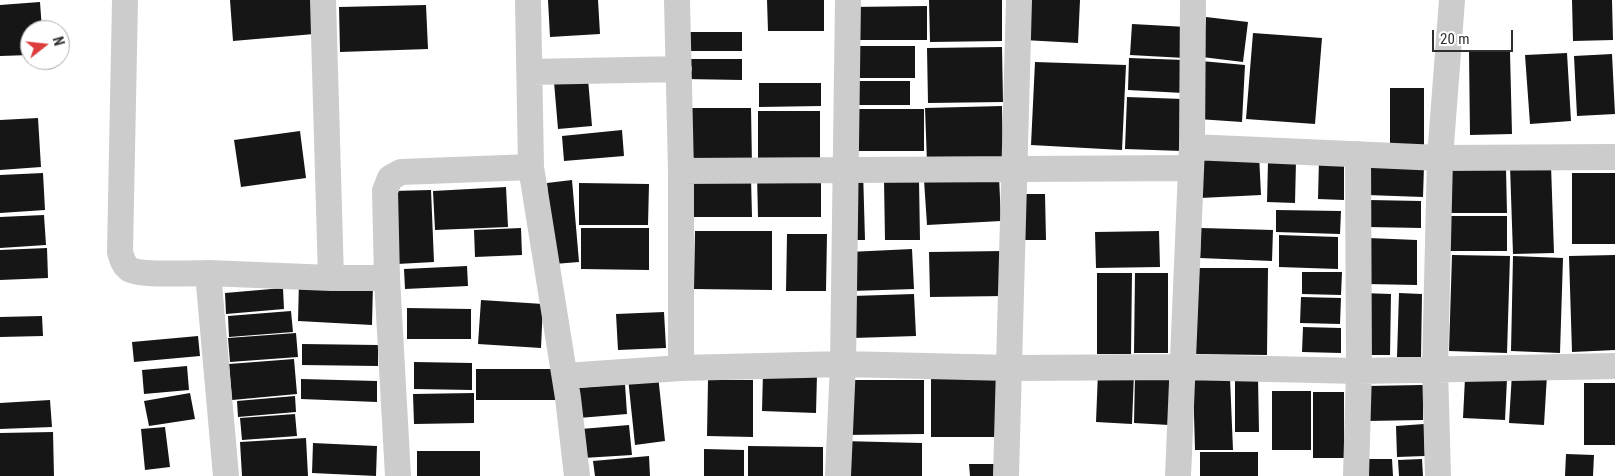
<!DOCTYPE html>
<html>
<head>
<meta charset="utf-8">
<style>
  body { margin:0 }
  #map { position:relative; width:1615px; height:476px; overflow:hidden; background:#fff; font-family:"Roboto Condensed",sans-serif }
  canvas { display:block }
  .north { position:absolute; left:20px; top:20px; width:50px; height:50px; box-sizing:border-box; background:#fff; border:1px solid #acacac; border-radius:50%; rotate:74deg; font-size:14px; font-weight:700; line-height:20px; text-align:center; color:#2f2f2f }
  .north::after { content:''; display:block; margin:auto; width:18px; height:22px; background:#db3e3d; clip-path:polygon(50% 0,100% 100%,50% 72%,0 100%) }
  .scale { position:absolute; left:1432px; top:30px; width:81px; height:22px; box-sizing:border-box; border:2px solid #2f2f2f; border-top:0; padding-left:6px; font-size:15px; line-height:18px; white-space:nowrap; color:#2f2f2f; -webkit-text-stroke:4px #fff; paint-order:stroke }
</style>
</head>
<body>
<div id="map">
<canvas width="1615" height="476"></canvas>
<div class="north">N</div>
<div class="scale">20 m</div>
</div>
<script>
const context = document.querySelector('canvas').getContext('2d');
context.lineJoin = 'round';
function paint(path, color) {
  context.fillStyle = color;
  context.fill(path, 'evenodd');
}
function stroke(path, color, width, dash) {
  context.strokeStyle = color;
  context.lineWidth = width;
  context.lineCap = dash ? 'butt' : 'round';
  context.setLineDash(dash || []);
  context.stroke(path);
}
paint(new Path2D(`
  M230,0H311L314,34L233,41Z
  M548,0H598L600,34L550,37Z
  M767,0H824V31H768Z
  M929,0H1002V41L930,42Z
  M1026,0H1080L1078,43L1024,40Z
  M1572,0H1612L1613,40L1573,41Z
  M40,2L42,30H30V55L0,56V5Z
  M426,5L428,49L340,52L339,7Z
  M927,6V40H851V7Z
  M1206,17L1248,22L1243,62L1202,57Z
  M1132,24L1187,27L1185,58L1130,55Z
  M685,32H742V51H685Z
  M1253,33L1322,38L1315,124L1246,119Z
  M851,46H915V78H852Z
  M1002,47L1003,102L928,103L927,48Z
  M1469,52H1510L1512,134L1470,135Z
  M1567,53L1571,121L1530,124L1525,55Z
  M1612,54L1615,114L1577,116L1574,56Z
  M1129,58L1184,60L1183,93L1128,90Z
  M685,59H742V80L685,79Z
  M1201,61L1245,65L1242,122L1198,119Z
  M1035,62L1126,65L1122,150L1031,145Z
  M588,79L592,126L558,129L554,82Z
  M854,81H910V105H854Z
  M759,83H821V106L759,107Z
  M1390,88H1424V147H1390Z
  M1127,97L1183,99L1182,151L1125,149Z
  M1002,106L1003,162L927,163L925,108Z
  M682,108H751L752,166H683Z
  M854,109H924V151H854Z
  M758,111H820V160H758Z
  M38,118L41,167L0,170V120Z
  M622,130L624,156L564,161L562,136Z
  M300,131L306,178L241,187L234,140Z
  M1259,154L1261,195L1200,198L1198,157Z
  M1319,159H1344V200L1318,199Z
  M1268,161H1296L1295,203L1267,202Z
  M1368,164L1424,166L1423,197L1367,195Z
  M1551,165L1554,253L1513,254L1510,166Z
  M1448,169H1506L1507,213H1449Z
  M846,170H863L865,240H848Z
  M43,173L45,210L0,213V175Z
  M1572,173H1615V244H1572Z
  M821,174V217H758L757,175Z
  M999,176L1001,221L927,225L924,180Z
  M751,178L752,217H689L688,179Z
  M572,180L579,262L554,264L547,183Z
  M884,180H919L920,240H885Z
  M579,183L649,184L648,225H579Z
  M506,187L508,227L435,230L433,191Z
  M431,190L434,262L397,264L393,191Z
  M1023,194H1045L1046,240H1024Z
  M1369,200L1421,201V228L1368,227Z
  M1276,210L1341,211L1340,234L1276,232Z
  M44,215L46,245L0,248V217Z
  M1449,216H1507V251H1449Z
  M521,228L522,255L475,257L474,230Z
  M581,228H649V270L581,269Z
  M1201,228L1273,230L1272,261L1200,258Z
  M695,231H772V290L694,289Z
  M1159,231L1160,267L1096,268L1095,232Z
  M787,234H827L826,291H786Z
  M1279,235L1338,237V269L1279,267Z
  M1368,238L1417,240V285L1367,284Z
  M47,248L48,278L0,280V250Z
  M912,249L914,289L851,291L849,252Z
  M1004,251L1005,296L930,297L929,252Z
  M1452,255L1510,256L1507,353L1449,351Z
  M1615,255V350L1572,352L1569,256Z
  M1513,256L1563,258L1560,353L1511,351Z
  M467,266L468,286L405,289L404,269Z
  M1195,268H1268L1267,355L1194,354Z
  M1302,272H1342L1341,295L1302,294Z
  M1097,273H1132L1131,354H1097Z
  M1135,273H1168V353H1134Z
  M299,280L373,283L372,325L298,321Z
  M283,288L284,309L226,314L225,293Z
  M1362,293L1391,294L1390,355H1361Z
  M1399,293L1422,294L1421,358L1397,357Z
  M914,294L916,336L853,338L852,296Z
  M1301,297L1341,298L1340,324L1300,323Z
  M481,300L543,304L541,348L478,344Z
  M407,308L471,309V339H407Z
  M291,311L293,332L229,337L228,316Z
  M664,312L666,348L618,350L616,314Z
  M42,316L43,336L0,337V317Z
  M1303,327L1341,328V353L1302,352Z
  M296,333L298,357L230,362L228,338Z
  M198,336L200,356L134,362L132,342Z
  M302,344L378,345V366L302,365Z
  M294,359L297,394L232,400L229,364Z
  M414,362L472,363V390L414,389Z
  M187,366L189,390L144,394L142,370Z
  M476,369H557L556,400H476Z
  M763,372L817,374L816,413L762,411Z
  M1098,372L1134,373L1132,424L1096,422Z
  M1512,373L1547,375L1544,425L1509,423Z
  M1135,374L1172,376L1169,425L1134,423Z
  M658,375L665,441L635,445L628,378Z
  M1235,377H1258L1259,432H1235Z
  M1230,378L1233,450H1195L1193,379Z
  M1465,378L1507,379L1505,420L1463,418Z
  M301,379L377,381V402L301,399Z
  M931,379H1001L1002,437H931Z
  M708,380H753V437L707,436Z
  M844,380H924V434L844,435Z
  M1584,383H1615V445H1584Z
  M625,384L627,414L579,418L577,388Z
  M1423,385V420L1366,421V386Z
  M1272,391H1311V450H1272Z
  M1313,392H1344V458H1313Z
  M190,393L195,419L149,426L144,401Z
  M474,393V423L414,424L413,394Z
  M295,396L296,412L238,417L237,401Z
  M50,400L52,427L0,429V403Z
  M295,414L297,436L242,440L240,418Z
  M1424,424L1425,456L1397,457L1396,426Z
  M629,425L632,455L583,458L581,429Z
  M165,427L170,467L145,470L141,429Z
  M53,432L54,476H0V433Z
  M306,438L308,476H242L240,442Z
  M842,441L922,443V476H842Z
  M313,443L377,446L376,476L312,473Z
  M748,446L823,447V476H748Z
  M704,449L744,450V476H704Z
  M417,451H480V476H417Z
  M1200,452H1258V476H1200Z
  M1566,454L1594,455L1593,476H1565Z
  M649,456L650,476H595L593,461Z
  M1364,459H1392L1393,476H1364Z
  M1422,459L1423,476H1399L1398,460Z
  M969,464H1004V476H970Z`), '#161616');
stroke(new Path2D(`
  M125,0L120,252C122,259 123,264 129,269C140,276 192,273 208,273
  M528,0L531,167L568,398L577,476
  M677,0L681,171V368L843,364L1010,368L1181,367L1359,371L1615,366
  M530,72L679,69
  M1192,147L1440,158L1615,157
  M681,171L1191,168
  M331,278H387
  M565,376L681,368
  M226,476L208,273L331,278L323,0
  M398,476L387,278L385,191L390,178L401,172L531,167
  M838,476L843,364L848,0
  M1006,476L1019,0
  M1178,476L1192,147L1193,0
  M1356,476L1359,371L1358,154
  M1438,476L1435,368L1440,158L1452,0`), '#ccc', 26);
</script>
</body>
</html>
